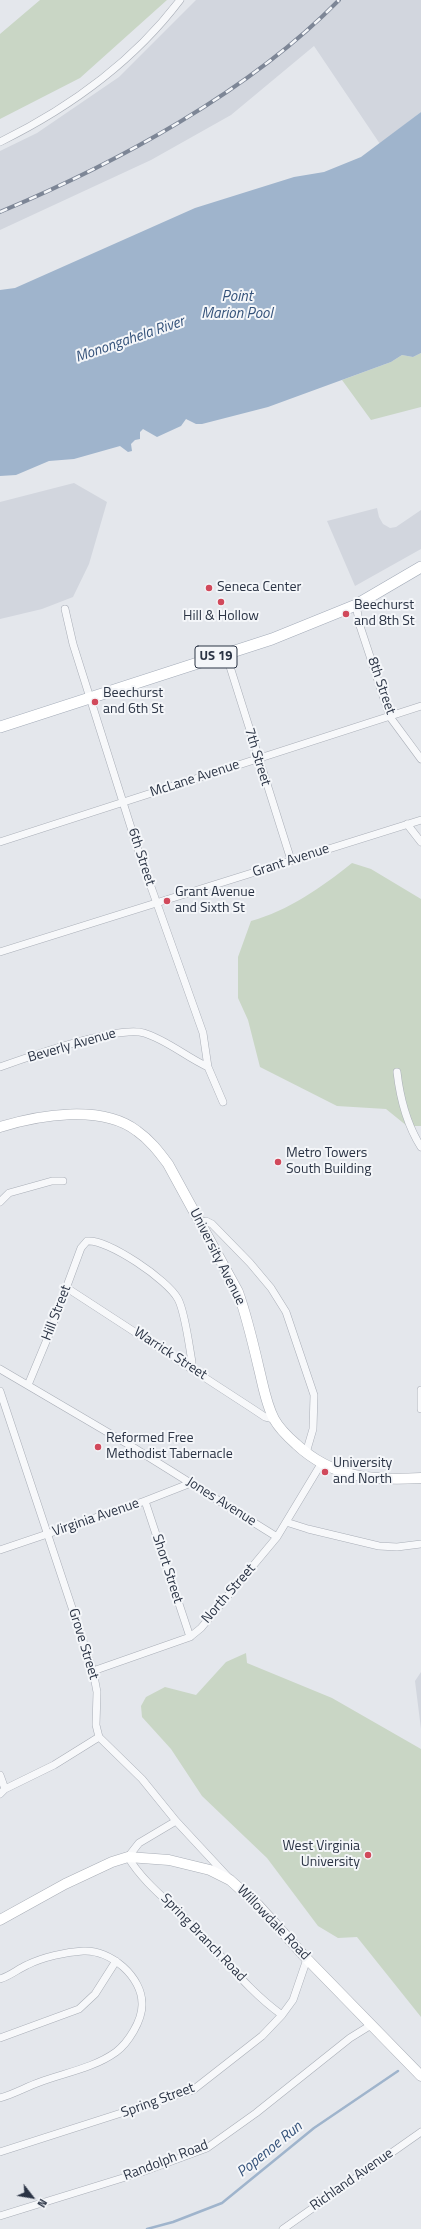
<!DOCTYPE html>
<html>
<head>
<meta charset="utf-8">
<style>
  body { margin:0 }
  #map { position:relative; width:421px; height:2229px; overflow:hidden; background:#e4e7ec; font-family:"Titillium Web",sans-serif }
  canvas { display:block }
  .north { position:absolute; left:12px; top:2177px; width:40px; height:40px; -webkit-text-stroke:3px #f4f6f9; paint-order:stroke; rotate:121deg; font-size:11px; font-weight:700; line-height:16px; text-align:center; color:#2b3445 }
  .north::after { content:''; display:block; margin:auto; width:14px; height:18px; background:#2b3445; clip-path:polygon(50% 0,100% 100%,50% 72%,0 100%) }
</style>
</head>
<body>
<div id="map">
<canvas width="421" height="2229"></canvas>
<div class="north">N</div>
</div>
<script>
const context = document.querySelector('canvas').getContext('2d');
context.lineJoin = 'round';
function paint(path, color) {
  context.fillStyle = color;
  context.fill(path, 'evenodd');
}
function stroke(path, color, width, dash) {
  context.strokeStyle = color;
  context.lineWidth = width;
  context.lineCap = dash ? 'butt' : 'round';
  context.setLineDash(dash || []);
  context.stroke(path);
}
function drawText(font, color, halo, rows, align = 'center') {
  context.font = font + ' "Titillium Web",sans-serif';
  context.lineWidth = 4;
  context.setLineDash([]);
  context.textBaseline = 'middle';
  context.strokeStyle = halo;
  context.fillStyle = color;
  for (const [text, x, y, turn = 0] of rows) {
    context.save();
    context.translate(x, y);
    context.rotate((+turn || 0) * Math.PI / 180);
    context.textAlign = isNaN(turn) ? turn : align;
    if (halo) context.strokeText(text, 0, 0);
    context.fillText(text, 0, 0);
    context.restore();
  }
}
paint(new Path2D(`
  M196,0H421V112L380,144L314,46L231,115L151,160L0,230V151L37,133L119,77Z
  M74,483L107,502L89,564L73,597L42,609L0,619V502Z
  M377,508L379,517L383,524L390,528L396,527L421,510V549L355,586L327,521Z
  M421,1672V1729L415,1681Z`), '#d2d6de');
paint(new Path2D(`
  M40,0H167L80,78L0,119V34Z
  M421,353V407L371,420L342,380L391,362L402,355L413,357Z
  M352,863L371,869L421,899V1126H407L386,1109L337,1106L260,1067L248,1020L238,998V957L251,921C288,911 322,887 352,863Z
  M246,1653L247,1663L332,1698L421,1749V2017L357,1937L338,1938L318,1926L267,1858L202,1796L171,1749L142,1717L141,1706L146,1697L165,1687L196,1695L226,1662Z`), '#c9d6c5');
paint(new Path2D(`
  M421,112V353L413,357L402,355L391,362L268,407L202,424H196L186,419L181,426L157,437L143,429L140,432V439L135,440L131,444L132,451L128,452L120,446L74,459L49,461L16,475L0,476V290L15,288L195,208L294,177L324,172L361,157Z`), '#9fb4cc');
stroke(new Path2D(`
  M147,2229L173,2222L222,2203L314,2128L398,2071`), '#9fb4cc', 2.5);
const street = new Path2D(`
  M0,142C69,108 133,62 180,0
  M356,605L360,626L390,717L421,759
  M65,609L73,644L139,853L203,1033L208,1067L223,1102
  M226,654L291,860
  M407,824L421,842
  M0,842L421,706
  M0,952L421,820
  M0,1067C28,1057 120,1025 144,1033C167,1040 186,1057 208,1067
  M397,1072C400,1098 407,1125 421,1147
  M0,1202L9,1193L52,1181H63
  M201,1223L206,1221L212,1224L250,1263L271,1288L286,1312L314,1395L313,1429L306,1453
  M67,1288L253,1409L265,1417L274,1419
  M0,1369L131,1446L277,1537
  M28,1385L48,1337L81,1248L87,1241C108,1239 168,1280 178,1299C185,1312 189,1345 192,1362L190,1368
  M421,1390V1409
  M0,1391L93,1671L97,1692L96,1725L99,1737L142,1779L176,1821L228,1877
  M145,1501L190,1637
  M286,1522L308,1529L379,1546L397,1547L421,1544
  M0,1550L145,1501L191,1483
  M93,1671L190,1637L201,1628L277,1537L321,1464
  M0,1775L5,1789
  M0,1794L5,1789L54,1765L99,1737
  M176,1821L139,1843L128,1857C144,1884 172,1904 193,1926C223,1956 247,1990 282,2015
  M0,1979C10,1976 18,1969 27,1965C43,1957 66,1952 83,1951C110,1949 143,1977 142,2005C142,2021 128,2043 116,2052C94,2068 64,2073 40,2082C26,2087 14,2094 0,2098
  M0,2038L79,2009L95,1994L116,1961
  M0,2152L193,2090L262,2036L282,2015L293,2000L307,1959
  M0,2216L142,2172L207,2148L256,2113L350,2038L371,2025
  M283,2229L421,2132`);
const secondary = new Path2D(`
  M0,1127C39,1115 102,1104 137,1131C150,1140 159,1152 168,1164L238,1292C247,1317 253,1343 259,1369C263,1385 266,1404 274,1419C279,1428 288,1437 296,1444C332,1478 373,1481 421,1478
  M0,1920L65,1884L112,1862L128,1857L169,1860L210,1870L230,1880L258,1905L307,1959L421,2076`);
const primary = new Path2D(`
  M0,727L272,639L356,605L421,567`);
stroke(street, '#a9aeb7', 8);
stroke(secondary, '#a9aeb7', 11);
stroke(primary, '#a3abb8', 12);
stroke(street, '#f7f8fa', 7);
stroke(secondary, '#fff', 10);
stroke(primary, '#fff', 11);
const rail = new Path2D(`
  M0,212C117,163 250,91 339,0`);
stroke(rail, '#7d8696', 4);
stroke(rail, '#f4f6f9', 2.5, [8]);
for (const [x, y, r, color] of [
  [209,588,4,"#d1495b"],
  [221,602,4,"#d1495b"],
  [346,614,4,"#d1495b"],
  [95,702,4,"#d1495b"],
  [167,901,4,"#d1495b"],
  [278,1162,4,"#d1495b"],
  [98,1447,4,"#d1495b"],
  [325,1472,4,"#d1495b"],
  [368,1855,4,"#d1495b"]
]) {
  const dot = new Path2D();
  dot.arc(x, y, r, 0, 2 * Math.PI);
  context.fillStyle = color;
  context.fill(dot);
  stroke(dot, '#f4f6f9', 1.5);
}
for (const [x, y, w] of [
  [216,657,42]
]) {
  const box = new Path2D();
  box.roundRect(x - w / 2, y - 11, w, 22, 3);
  context.fillStyle = '#f4f6f9';
  context.fill(box);
  stroke(box, '#2b3445', 1);
}
drawText('bold 13px', '#2b3445', null, [
  ["US 19",216,657]
]);
drawText('14px', '#2b3445', '#f4f6f9', [
  ["Seneca Center",217,588],
  ["Beechurst",354,606],
  ["and 8th St",354,622],
  ["Hill & Hollow",221,617,"center"],
  ["Beechurst",103,694],
  ["and 6th St",103,710],
  ["Grant Avenue",175,893],
  ["and Sixth St",175,909],
  ["Metro Towers",286,1154],
  ["South Building",286,1170],
  ["Reformed Free",106,1439],
  ["Methodist Tabernacle",106,1455],
  ["University",333,1464],
  ["and North",333,1480],
  ["West Virginia",360,1847,"right"],
  ["University",360,1863,"right"]
], 'left');
drawText('14px', '#2b3445', '#f4f6f9', [
  ["8th Street",381,686,71],
  ["7th Street",257,757,73],
  ["McLane Avenue",195,779,-18],
  ["6th Street",141,857,72],
  ["Grant Avenue",291,861,-18],
  ["Beverly Avenue",72,1046,-16],
  ["University Avenue",217,1257,63],
  ["Hill Street",57,1313,-69],
  ["Warrick Street",170,1354,33],
  ["Jones Avenue",221,1502,32],
  ["Virginia Avenue",96,1518,-19],
  ["Short Street",167,1569,72],
  ["North Street",229,1594,-49],
  ["Grove Street",83,1644,73],
  ["Willowdale Road",273,1923,46],
  ["Spring Branch Road",203,1938,46],
  ["Spring Street",158,2101,-20],
  ["Randolph Road",166,2161,-21],
  ["Richland Avenue",352,2180,-35]
]);
drawText('italic 15px', '#34527a', '#f4f6f9', [
  ["Point",237,297],
  ["Marion Pool",237,314],
  ["Monongahela River",130,340,-19],
  ["Popenoe Run",270,2150,-39]
]);
</script>
</body>
</html>
